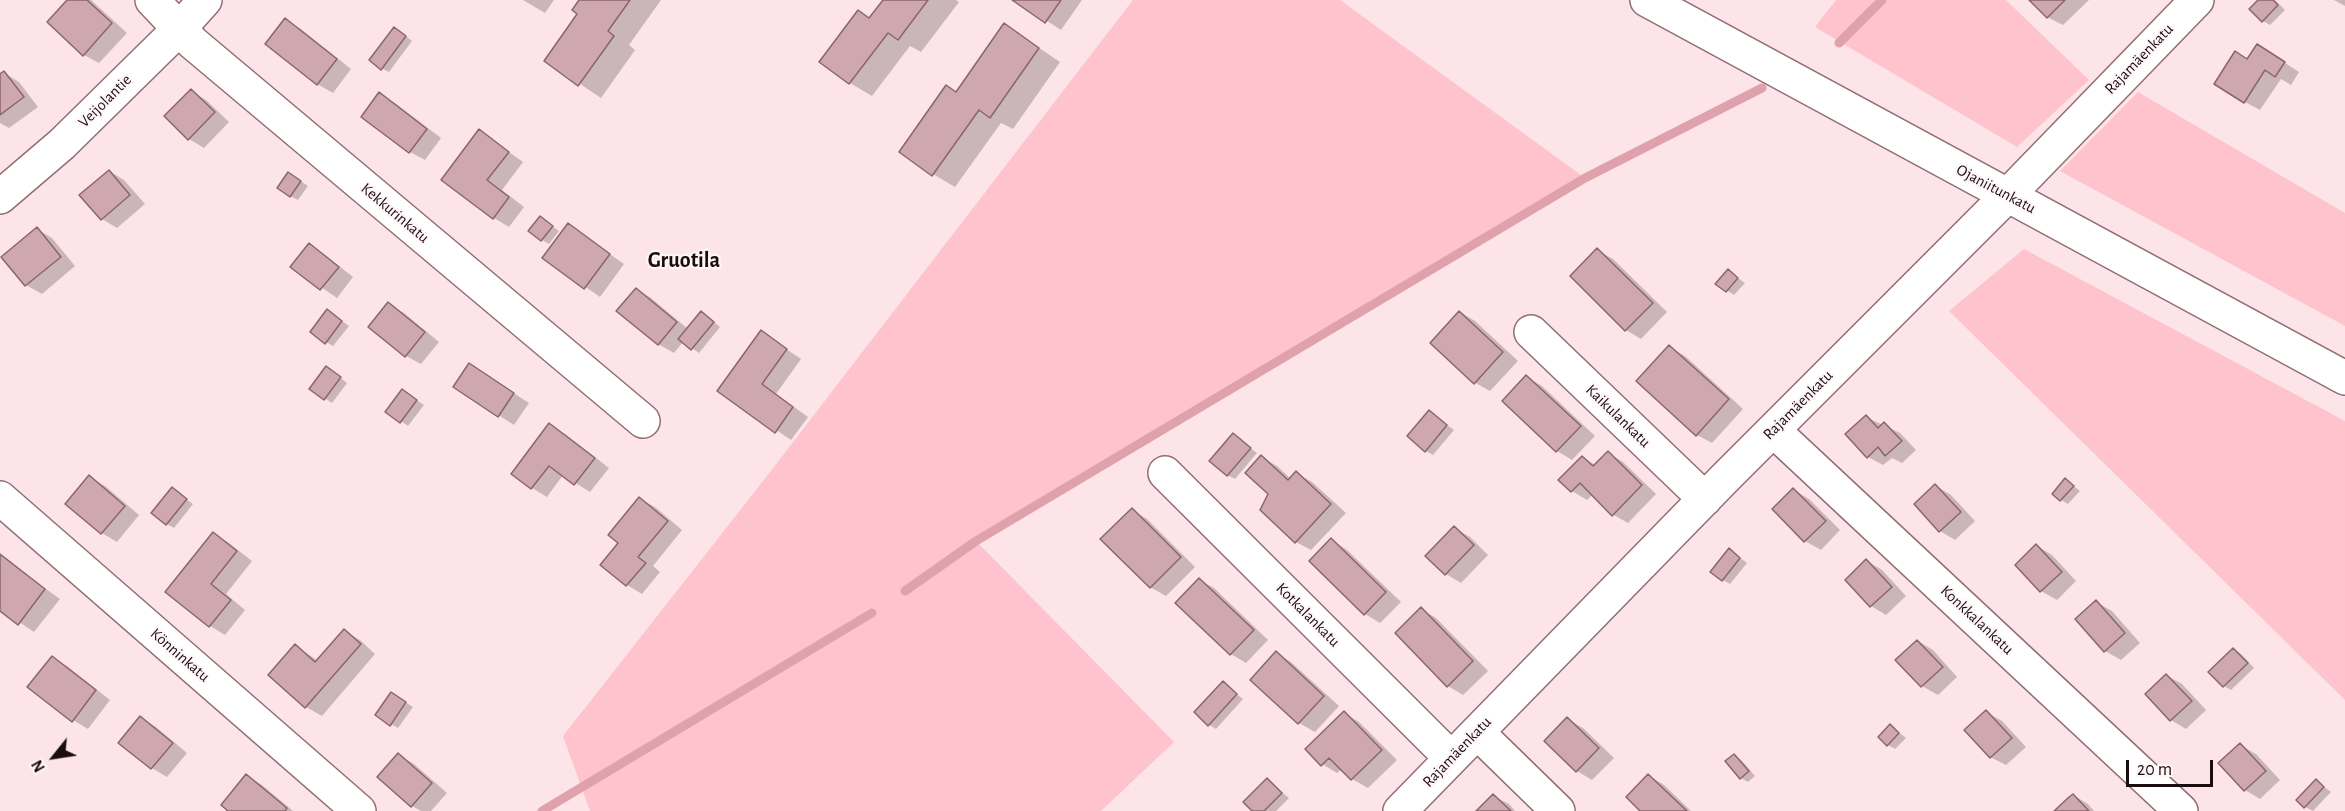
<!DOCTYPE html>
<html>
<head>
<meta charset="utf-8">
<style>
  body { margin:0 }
  #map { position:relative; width:2345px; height:811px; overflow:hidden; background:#fde4e8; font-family:"Alegreya Sans",sans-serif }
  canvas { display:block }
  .north { position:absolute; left:24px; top:727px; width:60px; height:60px; -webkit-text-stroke:4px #fff6f8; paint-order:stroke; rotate:240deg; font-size:16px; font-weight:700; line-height:24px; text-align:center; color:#1a0d0f }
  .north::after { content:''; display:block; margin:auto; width:21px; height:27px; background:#1a0d0f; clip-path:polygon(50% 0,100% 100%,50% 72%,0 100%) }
  .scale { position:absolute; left:2126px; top:760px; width:87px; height:27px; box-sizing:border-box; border:3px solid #1a0d0f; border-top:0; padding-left:8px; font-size:18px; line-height:21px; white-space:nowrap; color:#1a0d0f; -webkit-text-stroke:4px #fff6f8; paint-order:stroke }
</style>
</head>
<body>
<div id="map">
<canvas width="2345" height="811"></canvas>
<div class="north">N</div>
<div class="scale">20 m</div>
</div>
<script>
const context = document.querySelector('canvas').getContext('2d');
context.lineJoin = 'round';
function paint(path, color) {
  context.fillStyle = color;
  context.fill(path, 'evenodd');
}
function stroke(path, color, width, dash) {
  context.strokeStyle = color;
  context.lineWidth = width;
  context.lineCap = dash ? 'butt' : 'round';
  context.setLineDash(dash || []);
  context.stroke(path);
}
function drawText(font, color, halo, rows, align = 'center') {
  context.font = font + ' "Alegreya Sans",sans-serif';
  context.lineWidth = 4.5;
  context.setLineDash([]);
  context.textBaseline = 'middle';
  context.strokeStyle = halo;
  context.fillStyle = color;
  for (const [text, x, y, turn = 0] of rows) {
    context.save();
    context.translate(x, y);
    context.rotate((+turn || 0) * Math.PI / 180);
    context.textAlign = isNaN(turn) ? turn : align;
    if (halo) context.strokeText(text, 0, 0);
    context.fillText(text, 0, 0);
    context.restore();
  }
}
paint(new Path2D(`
  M1133,0H1340L1585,178L976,541L1174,742L1101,811H590L563,736L767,476Z
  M1836,0H2006L2089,80L2017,147L1815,27Z
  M2138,92L2345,213V326L2060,171Z
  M2024,249L2345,421V700L1949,311Z`), '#fec3cd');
paint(new Path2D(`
  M69,0H91L127,33L99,63L84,55Z
  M523,0H554L545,13Z
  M581,0H661L629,45L635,50L601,98L546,61L579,14Z
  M885,0H956L959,2L921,52L910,46L872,96L850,83L821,61L859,12L871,19Z
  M1015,0H1082L1061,30Z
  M2031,0H2089L2063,25L2047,17Z
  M2260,0H2275L2285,10L2270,25L2263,21Z
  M2334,0H2345V6Z
  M286,20L301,29L351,69L333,93L317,84Z
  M1005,25L1060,62L1013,129L1001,123L955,187L933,174L947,87L957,93Z
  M402,33L412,41L389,72L381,68Z
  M2273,55L2299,72L2291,85L2281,79L2260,110L2245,102L2248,61Z
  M4,73L19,82L38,107L9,128L0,123V76Z
  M191,91L206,100L229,122L204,148L189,139Z
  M380,94L395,103L441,138L425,160L410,152Z
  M479,131L523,162L502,190L524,207L509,227L494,218L443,180Z
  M109,171L124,180L145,204L117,228L102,219Z
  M296,178L308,186L298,200L290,196Z
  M541,218L559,231L549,244L542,240Z
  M568,225L624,264L600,297L544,258Z
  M37,229L52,238L75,266L42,294L26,285L3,257Z
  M309,245L324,254L353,277L337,298L292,267Z
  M1597,250L1613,259L1667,312L1641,339L1626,330L1572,276Z
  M1728,271L1745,283L1734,295L1717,284Z
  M636,289L651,298L688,329L709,318L720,327L699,353L683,342L674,353L658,344Z
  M388,304L404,313L439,342L421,364L406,356Z
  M1460,312L1475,321L1518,361L1490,391L1474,382Z
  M335,316L349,326L333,346L326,342Z
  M761,332L801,359L776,394L808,417L791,440L719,391Z
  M1669,347L1685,356L1743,409L1712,443L1697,435Z
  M470,365L529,403L514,425L455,387Z
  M333,372L347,383L332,403L311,389Z
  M1527,377L1542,386L1595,436L1572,460L1557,451L1504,401Z
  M403,391L424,405L408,426L387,411Z
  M1429,412L1454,430L1433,455L1426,451Z
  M1866,417L1900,433L1916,450L1902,463L1892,458L1883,465L1868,457Z
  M549,425L565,434L609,468L590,492L563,475L547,497L532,488Z
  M1233,435L1257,453L1235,479L1227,475Z
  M1608,453L1623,462L1656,494L1628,523L1612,514L1593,494L1587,500L1572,491L1560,480L1582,458L1596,465Z
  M1261,457L1277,466L1291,479L1296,473L1312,482L1346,513L1311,550L1296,542L1269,494Z
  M89,477L105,486L139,515L117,542L102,533L67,503Z
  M2066,480L2080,491L2068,504L2061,500Z
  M1936,486L1951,495L1975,521L1955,540L1940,531Z
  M172,489L193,504L174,528L167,524Z
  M1794,490L1809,499L1840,530L1821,550L1805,541Z
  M640,499L655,507L682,530L653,566L660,572L642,594L627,585L602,565L620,543Z
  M1132,510L1147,519L1195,567L1166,596L1150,587Z
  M1454,528L1470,537L1488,555L1461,583L1446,574L1427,556Z
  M214,534L229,543L252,561L226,594L245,610L225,635L210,626L168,592Z
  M1331,540L1346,549L1401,602L1380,623L1365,614Z
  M2037,546L2052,555L2076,581L2057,600L2041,591Z
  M1730,550L1747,563L1730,584L1723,580Z
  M0,556L60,599L34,632L1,610L0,611Z
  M1867,561L1882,570L1906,596L1886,615L1871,606Z
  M1199,580L1214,588L1268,640L1246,663L1231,654Z
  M2096,602L2112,611L2140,643L2121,660L2105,651L2077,619Z
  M1421,609L1436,618L1488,671L1463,695L1448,686L1397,633Z
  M344,631L360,640L375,654L322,716L306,707L270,675L296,646L318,661Z
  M1918,641L1933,650L1957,677L1938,695L1922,686L1898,660Z
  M2233,649L2241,654L2254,668L2231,690L2224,686Z
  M1276,653L1291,662L1339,706L1315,732L1299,723L1252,679Z
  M52,658L67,666L110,700L88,729L73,720Z
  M2166,675L2182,684L2206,710L2186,729L2171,720L2147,694Z
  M1223,683L1243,699L1216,729L1208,724Z
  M399,698L413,707L398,728L391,724Z
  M1986,712L2002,721L2026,747L2006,765L1990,757Z
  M1344,713L1359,722L1397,760L1368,788L1352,779L1342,769L1337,773L1322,764Z
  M141,718L156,727L187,753L167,777L152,768L120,743Z
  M1567,719L1583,728L1614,758L1592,780L1577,771L1546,741Z
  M1891,726L1906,738L1895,749L1888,745Z
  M2240,745L2256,754L2280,780L2260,799L2245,790Z
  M399,755L414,764L447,793L431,811H421L412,806Z
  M1734,755L1741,760L1755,776L1748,782L1741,778Z
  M247,776L262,785L293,811H231Z
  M1649,776L1664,785L1691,811H1642Z
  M1267,780L1289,798L1276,811H1254Z
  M2316,781L2331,792L2313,811L2305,807Z
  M2073,795L2088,804L2094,811H2056Z
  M1493,796L1509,804L1515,811H1478Z`), '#0003');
stroke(new Path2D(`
  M1839,43L1882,0
  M905,591L976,541L1585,178L1762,88
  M542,811L872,613`), '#dfa1ab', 9);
const building = new Path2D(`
  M67,0H87L112,23L83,56L47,22Z
  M579,0H630L608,31L614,36L578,86L544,61L577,14L572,10Z
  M883,0H928L898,40L888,33L849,84L819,62L858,10L869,18Z
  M1012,0H1061L1045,23Z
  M2029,0H2065L2047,18Z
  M2258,0H2273L2278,5L2262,22L2249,9Z
  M285,18L337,59L317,85L265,44Z
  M1004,23L1039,48L990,118L979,110L932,176L899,152L946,85L956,92Z
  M394,27L406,36L381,70L369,60Z
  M2257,44L2285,62L2275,77L2265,70L2244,103L2214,84L2235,51L2247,59Z
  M4,71L24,97L0,115V74Z
  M191,89L215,112L188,140L164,116Z
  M379,92L427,129L409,153L361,117Z
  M479,129L509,152L487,180L509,197L493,219L441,180Z
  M109,170L130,195L101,220L79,195Z
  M288,172L301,181L290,197L277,188Z
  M540,216L553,226L541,241L528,231Z
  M568,223L610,254L584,289L542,258Z
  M37,227L61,257L25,286L1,257Z
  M309,243L339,267L320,290L290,267Z
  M1597,248L1653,303L1625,331L1570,276Z
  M1728,269L1738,278L1726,292L1715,284Z
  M636,288L677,322L658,345L616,311Z
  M388,302L425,332L405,357L368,327Z
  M327,309L342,321L325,344L310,332Z
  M701,311L714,322L691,350L678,339Z
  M1459,311L1503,352L1474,384L1430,343Z
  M761,330L787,349L762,384L793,407L775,433L717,391Z
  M1669,345L1729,399L1696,436L1636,381Z
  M469,363L514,393L498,417L453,387Z
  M326,366L341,377L324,400L309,389Z
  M1526,375L1581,426L1556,452L1502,401Z
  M402,389L417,400L400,423L385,412Z
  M1429,410L1447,425L1425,452L1407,436Z
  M1866,415L1878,428L1884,422L1902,441L1885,456L1878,447L1867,458L1845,434Z
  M549,423L595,458L574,485L549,466L531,489L511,474Z
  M1233,433L1251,448L1227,476L1209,461Z
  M1608,451L1642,485L1612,516L1580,483L1571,492L1558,480L1582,456L1593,466Z
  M1261,455L1288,480L1296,471L1331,504L1295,543L1260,510L1268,494L1245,473Z
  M89,475L125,506L101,534L65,504Z
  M2065,478L2074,486L2060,501L2052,494Z
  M1935,484L1961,512L1939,532L1914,504Z
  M172,487L187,499L166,525L151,513Z
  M1793,488L1826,521L1804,542L1772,509Z
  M639,497L668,521L638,557L646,563L626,586L600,565L618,543L608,535Z
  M1132,508L1181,557L1150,588L1100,539Z
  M1454,526L1474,545L1445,575L1425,556Z
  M213,532L237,551L211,584L231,600L209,627L165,592Z
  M1331,538L1386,592L1364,615L1309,561Z
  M2036,544L2062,572L2040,592L2015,565Z
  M1729,548L1740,558L1722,581L1710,572Z
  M0,554L45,589L18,625L0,611Z
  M1866,559L1892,587L1870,607L1845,580Z
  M1199,578L1254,630L1230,655L1175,603Z
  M2096,600L2125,633L2104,652L2075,619Z
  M1421,607L1473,661L1447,687L1395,633Z
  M344,629L361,644L305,708L268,675L295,644L315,662Z
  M1917,640L1943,667L1921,687L1895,660Z
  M2233,648L2248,663L2223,687L2208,672Z
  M1276,651L1324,696L1298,724L1250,680Z
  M52,656L96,690L72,722L27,687Z
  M2166,674L2192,701L2170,721L2145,694Z
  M1223,681L1237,694L1208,726L1194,712Z
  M391,692L406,702L390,726L375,715Z
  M1986,710L2012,738L1990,758L1964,730Z
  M1344,711L1382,750L1351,780L1329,758L1321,766L1305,749Z
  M140,716L173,743L151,769L118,743Z
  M1567,717L1599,748L1576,772L1544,741Z
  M1890,724L1899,733L1887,746L1878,737Z
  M2240,743L2266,771L2244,791L2218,763Z
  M398,753L432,783L411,807L377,777Z
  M1734,754L1749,771L1740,779L1725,761Z
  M246,774L287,808L285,811H228L221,805Z
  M1648,774L1687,811H1640L1626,797Z
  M1267,778L1282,793L1264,811H1252L1243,802Z
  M2316,779L2324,787L2304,808L2296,800Z
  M1493,794L1511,811H1476Z
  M2073,794L2089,811H2054L2069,797Z`);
paint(building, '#cfa8ae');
stroke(building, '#89666c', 1.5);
const minor = new Path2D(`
  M152,0L193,43L643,421
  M1647,0L2345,378
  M0,197L62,144L179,29L205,0
  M1531,332L1705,499
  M1773,430L2181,811
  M1165,473L1451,758
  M0,498L359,811
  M1477,732L1558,811
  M1400,811L1726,477L2008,195L2197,0`);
stroke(minor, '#916e74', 36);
stroke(minor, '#fff', 33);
drawText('16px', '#1a0d0f', '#fff6f8', [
  ["Rajamäenkatu",2139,59,-46],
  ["Veijolantie",105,101,-45],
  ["Ojaniitunkatu",1996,189,28],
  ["Kekkurinkatu",395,213,40],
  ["Rajamäenkatu",1798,405,-45],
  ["Kaikulankatu",1618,416,44],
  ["Kotkalankatu",1308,615,45],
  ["Konkkalankatu",1977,620,43],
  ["Könninkatu",180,655,41],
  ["Rajamäenkatu",1457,752,-46]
]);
drawText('bold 22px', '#1a0d0f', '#fff6f8', [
  ["Gruotila",684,260]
]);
</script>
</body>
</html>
